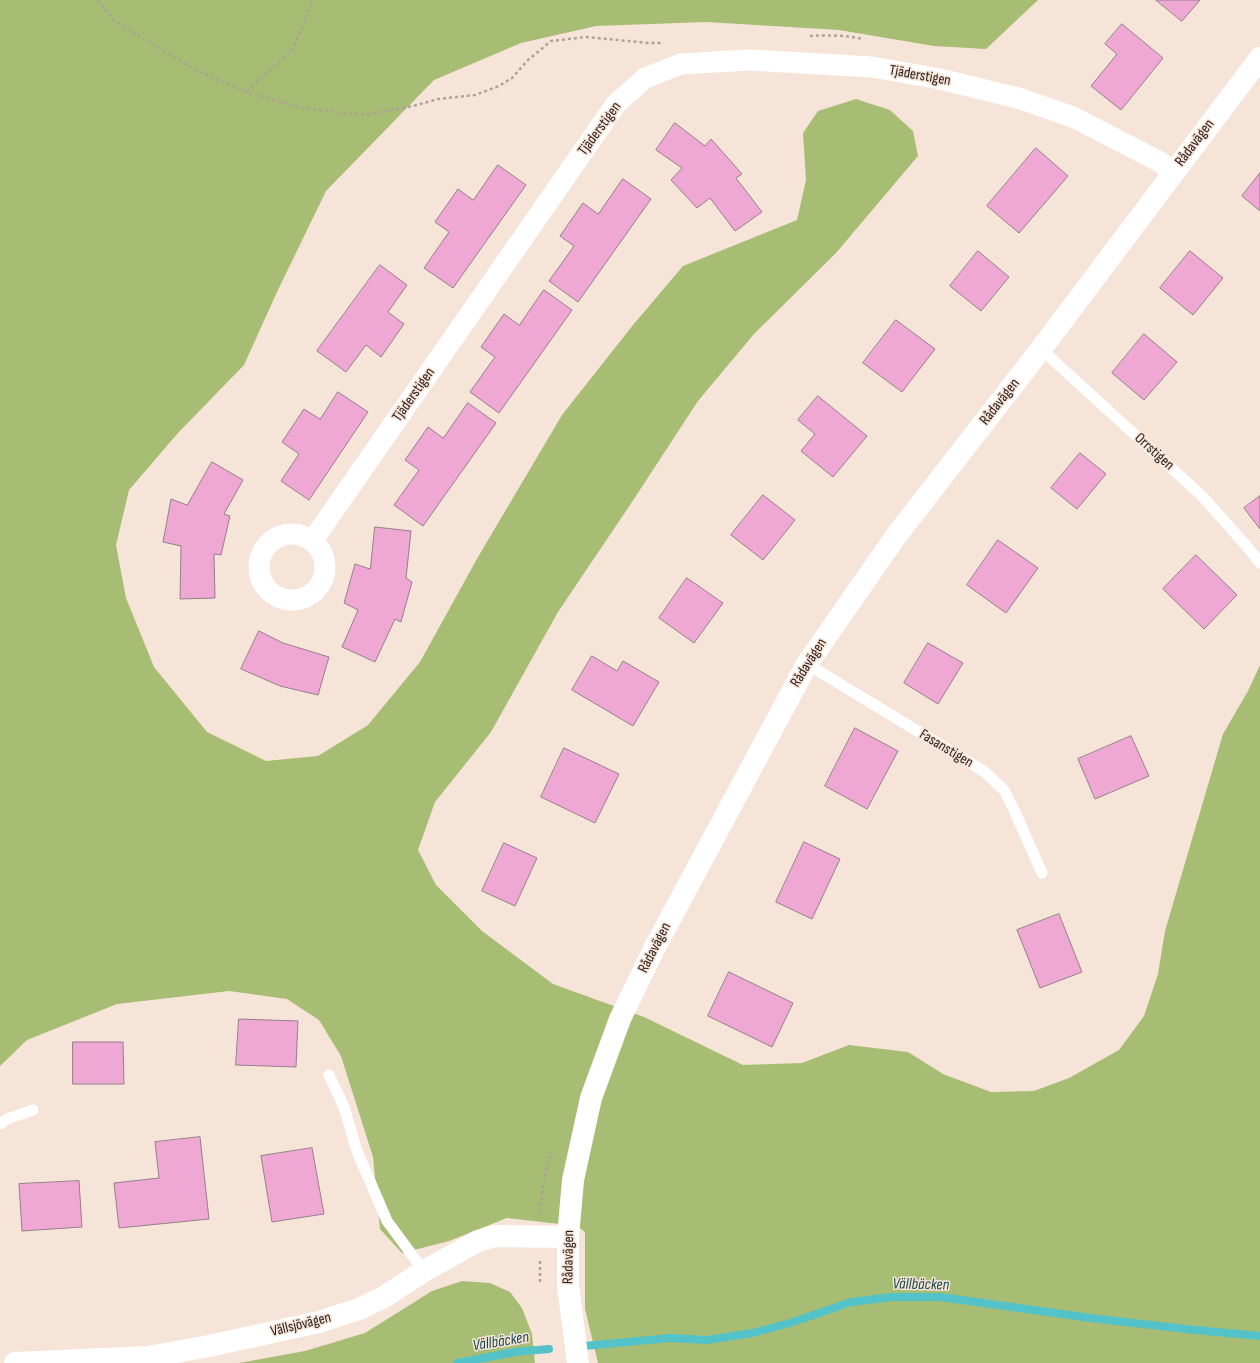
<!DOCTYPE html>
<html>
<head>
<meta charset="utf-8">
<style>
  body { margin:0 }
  canvas { display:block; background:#f7e4d8 }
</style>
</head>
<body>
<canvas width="1260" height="1363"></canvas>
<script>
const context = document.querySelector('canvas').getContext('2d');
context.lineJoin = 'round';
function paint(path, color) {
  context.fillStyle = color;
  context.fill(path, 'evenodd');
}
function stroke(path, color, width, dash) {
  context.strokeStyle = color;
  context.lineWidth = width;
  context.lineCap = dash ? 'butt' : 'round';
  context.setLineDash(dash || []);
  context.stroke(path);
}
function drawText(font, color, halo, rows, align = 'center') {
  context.font = font + ' "Sofia Sans Condensed",sans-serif';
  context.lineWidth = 3;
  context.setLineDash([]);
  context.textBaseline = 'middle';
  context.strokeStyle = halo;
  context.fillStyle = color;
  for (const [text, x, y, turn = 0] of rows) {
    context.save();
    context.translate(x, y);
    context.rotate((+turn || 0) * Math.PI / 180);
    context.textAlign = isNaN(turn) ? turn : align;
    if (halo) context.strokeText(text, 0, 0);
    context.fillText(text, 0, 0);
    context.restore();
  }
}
paint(new Path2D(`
  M0,0H1038L986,49L934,46L839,30L706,22L596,26L521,43L434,80L326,191L277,292L244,365L178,433L129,490L116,545L126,598L154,667L207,732L266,761L318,756L368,725L420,662L478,557L562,415L633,325L683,266L797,220L806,180L803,133L818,111L856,99L890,110L913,131L918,156L836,253L754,334L698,401L632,502L558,612L491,732L435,802L418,850L436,885L482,931L553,984L644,1017L743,1065L802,1063L849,1045L908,1052L943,1074L991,1092L1034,1091L1069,1078L1119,1050L1144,1016L1158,974L1165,931L1223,734L1248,691L1260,665V1363H598L585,1309V1232L577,1226L507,1218L449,1241L402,1253L380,1229L373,1157L341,1056L319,1020L287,999L229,991L117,1004L27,1040L0,1066Z
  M462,1281L490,1283L510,1292L522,1308L532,1334L535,1363H239L305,1351L365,1333L432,1291Z`), '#a6bd73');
stroke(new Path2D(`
  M584,1346L670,1338L707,1340L753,1333L793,1322L851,1302L892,1297H940L1098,1319L1195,1330L1260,1336
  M457,1363L515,1352L549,1349`), '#53c3c9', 8);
const building = new Path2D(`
  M1156,0H1200L1182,21Z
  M1122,24L1163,58L1121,110L1091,86L1117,54L1105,44Z
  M675,123L705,146L711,139L742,174L736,178L762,212L735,231L710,198L697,208L671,180L682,168L656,150Z
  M1036,148L1068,176L1019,233L987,206Z
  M498,165L526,185L453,288L424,268L449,232L435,222L458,189L473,200Z
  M1260,173V211L1242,196Z
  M623,179L651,199L578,302L549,281L574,246L560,236L583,203L598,214Z
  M978,251L1009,277L981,311L950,286Z
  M1190,251L1223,278L1193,315L1160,288Z
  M380,265L407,285L388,312L404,324L381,357L366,345L346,372L317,351Z
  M544,290L572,310L499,413L470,392L495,357L481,347L504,314L519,325Z
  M896,320L935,349L902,392L863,363Z
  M1144,334L1177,362L1144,400L1112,373Z
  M338,392L368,412L309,500L281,481L299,454L282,442L304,409L320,419Z
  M818,396L867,436L833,477L801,451L815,434L798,420Z
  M468,403L496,423L423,526L394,505L419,470L405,460L428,427L443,438Z
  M1080,453L1106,474L1077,509L1051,488Z
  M212,462L243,480L224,514L230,516L221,555L214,554L215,598L180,599L181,546L163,542L171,499L187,505Z
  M763,495L795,520L763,560L731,535Z
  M1260,496V529L1244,508Z
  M375,527L411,531L406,578L412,582L401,622L395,619L375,662L342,647L358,610L344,603L355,564L370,569Z
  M998,540L1038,568L1006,613L967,585Z
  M1196,555L1237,595L1204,629L1163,589Z
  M687,578L723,603L694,643L659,618Z
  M259,631L283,643L329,657L318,695L280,686L241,669Z
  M928,643L963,663L938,704L904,683Z
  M592,656L617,671L623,661L659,682L633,726L572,690Z
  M855,728L898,751L867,809L825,786Z
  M1131,736L1149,776L1095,799L1078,759Z
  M564,748L619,774L595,823L541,797Z
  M804,842L840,859L812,919L776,902Z
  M504,843L537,858L515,906L482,891Z
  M1059,914L1082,972L1040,988L1017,930Z
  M729,972L793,1003L772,1047L708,1016Z
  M239,1019L298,1021L296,1067L236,1065Z
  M73,1042H123L124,1084H73Z
  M200,1137L209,1219L119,1228L114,1183L159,1178L155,1142Z
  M312,1148L324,1214L272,1222L261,1156Z
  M79,1181L82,1227L22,1231L19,1184Z`);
paint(building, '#efa7d3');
stroke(building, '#92808a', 1);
stroke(new Path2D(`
  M98,0L114,21L196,70L246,92L302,108L364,115L413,106L438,99L475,95L499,86L512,78L528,60L551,41L586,37L649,43H663
  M810,36C827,35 846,35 862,39
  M247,91L293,49L313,0
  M541,1212C541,1191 545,1172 551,1152
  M540,1261V1284`), '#b0a197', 2.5, [3, 3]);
stroke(new Path2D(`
  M1041,349L1202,496L1245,544L1260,563
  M807,664L985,772L1004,790L1015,812L1042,873
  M329,1075L344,1107L357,1151L387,1221L424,1271
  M0,1124L7,1119L33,1110`), '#fff', 11);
stroke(new Path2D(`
  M259 567a33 33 0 1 1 66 0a33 33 0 1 1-66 0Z
  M313,540L616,104L645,78L681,64L749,60L872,67L940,79L1018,98L1073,117L1160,162L1173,172`), '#fff', 21);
stroke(new Path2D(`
  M15,1363L148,1357L209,1346L319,1322L359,1309L384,1297L424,1271L478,1241L495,1236L568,1237
  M578,1363L568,1286V1237L573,1180L591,1098L620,1019L655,947L807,664L896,536L1041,349L1260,58`), '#fff', 22);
drawText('15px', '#29211d', '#f7e4d8', [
  ["Tjäderstigen",920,76,10],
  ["Tjäderstigen",600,129,-54],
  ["Rådavägen",1195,143,-53],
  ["Tjäderstigen",414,395,-55],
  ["Rådavägen",1000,402,-52],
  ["Orrstigen",1154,452,42],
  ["Rådavägen",809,663,-58],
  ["Fasanstigen",946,749,31],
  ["Rådavägen",655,948,-63],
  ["Rådavägen",569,1257,-89],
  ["Vällsjövägen",301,1325,-14]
]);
drawText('italic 16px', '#194b4d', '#f7e4d8', [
  ["Vällbäcken",921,1285,1],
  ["Vällbäcken",501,1342,-9]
]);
</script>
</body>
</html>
